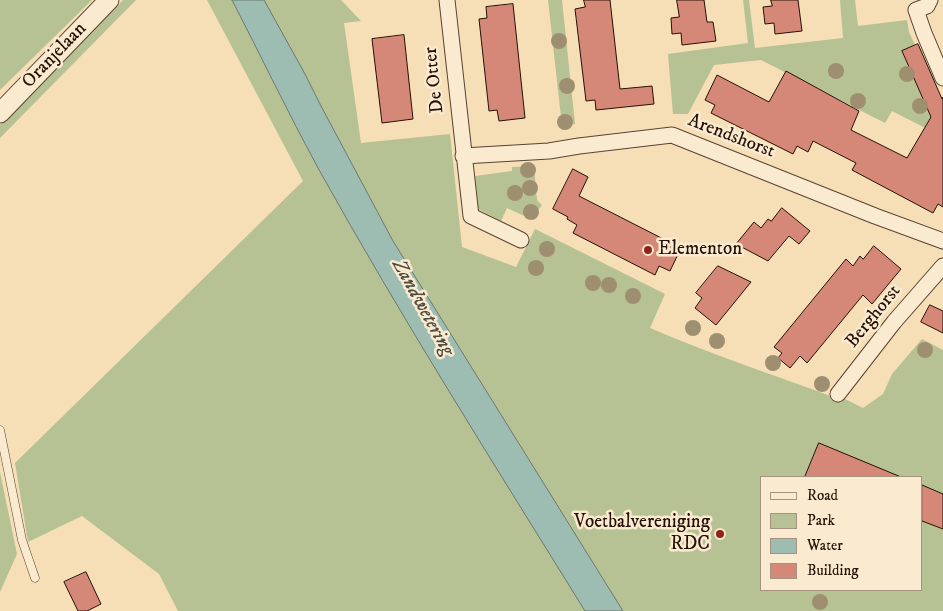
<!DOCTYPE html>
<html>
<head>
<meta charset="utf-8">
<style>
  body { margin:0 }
  #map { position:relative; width:943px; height:611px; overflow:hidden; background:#f6deb7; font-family:"IM FELL DW Pica",serif }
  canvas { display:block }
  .legend { position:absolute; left:760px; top:476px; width:162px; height:115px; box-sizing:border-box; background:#f9ead0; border:1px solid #a4937f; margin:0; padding:6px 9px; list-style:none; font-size:15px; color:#251005 }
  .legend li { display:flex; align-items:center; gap:10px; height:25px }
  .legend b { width:25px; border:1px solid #a4937f }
</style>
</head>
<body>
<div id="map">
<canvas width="943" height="611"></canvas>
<ul class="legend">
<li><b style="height:6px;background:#f9ead0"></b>Road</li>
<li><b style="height:14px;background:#b6c293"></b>Park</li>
<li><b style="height:14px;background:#9dbcb2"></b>Water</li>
<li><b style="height:14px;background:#d58877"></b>Building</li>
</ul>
</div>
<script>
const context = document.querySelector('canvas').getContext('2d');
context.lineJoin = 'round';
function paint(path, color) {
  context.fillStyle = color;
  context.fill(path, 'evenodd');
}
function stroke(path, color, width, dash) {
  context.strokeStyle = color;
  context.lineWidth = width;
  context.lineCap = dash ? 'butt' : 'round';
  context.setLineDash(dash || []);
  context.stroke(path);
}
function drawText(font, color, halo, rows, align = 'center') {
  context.font = font + ' "IM FELL DW Pica",serif';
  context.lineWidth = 5;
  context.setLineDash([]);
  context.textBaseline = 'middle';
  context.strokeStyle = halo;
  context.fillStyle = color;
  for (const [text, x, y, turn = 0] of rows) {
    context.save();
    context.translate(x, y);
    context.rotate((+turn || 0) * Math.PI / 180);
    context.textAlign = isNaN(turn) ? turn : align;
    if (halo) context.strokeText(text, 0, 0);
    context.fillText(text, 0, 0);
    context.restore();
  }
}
paint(new Path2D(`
  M0,0H92L0,90Z
  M123,0H136L0,138V125Z
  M207,0H232C261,56 288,113 318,168C402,319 495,464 585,611H178L159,574L82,516L28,542L15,463L303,181Z
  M264,0H341L361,21L344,23L361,143L450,134L462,247L516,267L535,229L665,294L650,328C710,354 772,374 833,397L843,398L863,408L883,394L892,374L922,339L943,350V611H623L393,241L321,106L305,74ZM762,477H922V590H762Z
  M548,0H562L575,124L562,126Z
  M743,0H749L755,48L843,38L840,0H855L858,26L907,20L909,32L915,45L902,52L934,123L943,137L892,111L885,123L761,60L714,65L688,114H673L668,54L748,43Z
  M534,166L537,200L542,205L531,219L507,208L501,221L478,209L475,176L512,171V167Z
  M0,472L17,554L0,592Z`), '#b6c293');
const water = new Path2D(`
  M232,0H264L305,74L321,106L393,241L623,611H585C494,464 402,319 318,168C288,113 261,56 232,0Z`);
paint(water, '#9dbcb2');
stroke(water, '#6d776d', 1);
const building = new Path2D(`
  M584,0H610L620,89L652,86L654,104L596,110L595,100L586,101L575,9L585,7Z
  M677,0H704L707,22H713L716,41L682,45L681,33L672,34L671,18L679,17Z
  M771,0H798L802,31L775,34L774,23L765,24L763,7L772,6Z
  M513,4L525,118L499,121L497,110L489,111L479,19L487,18L486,7Z
  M404,35L413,119L382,123L372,39Z
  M918,44L942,99L943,97V207L938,204L933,213L852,170L856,163L813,141L808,152L797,146L793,154L711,113L715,105L705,100L717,75L769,102L786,71L859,111L851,130L907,158L931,117L902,51Z
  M573,169L588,177L579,196L681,248L670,271L659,266L655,275L573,233L577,225L567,219L568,217L553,209Z
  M782,208L810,231L799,244L789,236L768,261L736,244L754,222L761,228L768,219L771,221Z
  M874,246L901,269L872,304L863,295L807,363L800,356L790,368L778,358L782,353L774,347L846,259L853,266L860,256L863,259Z
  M718,266L751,282L716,325L695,308L702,298L696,293Z
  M930,305L943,311V333L921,322Z
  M819,443L901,477H805Z
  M922,485L943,494V529L922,521Z
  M86,572L101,604L87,611H78L64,582Z`);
paint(building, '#d58877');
stroke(building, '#251005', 1);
const service = new Path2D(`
  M0,430L22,540L35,578`);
const minor = new Path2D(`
  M447,0L471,216L521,240
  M930,0L927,6L916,10L924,33L943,78
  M463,156L549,151L579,146L672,135L875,216L943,241
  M838,394L894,322L943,266`);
const tertiary = new Path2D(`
  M0,113L109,0`);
stroke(service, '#594432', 9);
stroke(minor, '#594432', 17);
stroke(tertiary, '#594432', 21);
stroke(service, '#f9ead0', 8);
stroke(minor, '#f9ead0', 15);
stroke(tertiary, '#f9ead0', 19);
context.fillStyle = '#9f8f71';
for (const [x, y] of [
  [559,41],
  [836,71],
  [907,74],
  [567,86],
  [858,101],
  [920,106],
  [565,122],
  [528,170],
  [530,188],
  [515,193],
  [531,212],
  [547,249],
  [536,268],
  [593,283],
  [609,285],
  [633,296],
  [693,328],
  [717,341],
  [925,350],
  [773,363],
  [822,384],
  [820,602]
]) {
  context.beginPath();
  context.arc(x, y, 8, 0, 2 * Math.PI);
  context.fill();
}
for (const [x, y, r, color] of [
  [648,250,5,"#8f2418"],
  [720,534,5,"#8f2418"]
]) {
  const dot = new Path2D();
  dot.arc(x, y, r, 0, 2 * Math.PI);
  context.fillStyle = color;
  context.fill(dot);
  stroke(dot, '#f9ead0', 2);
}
drawText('19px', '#251005', '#f9ead0', [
  ["Oranjelaan",55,56,-46],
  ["De Otter",435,80,-96],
  ["Arendshorst",731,137,21],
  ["Berghorst",874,317,-51]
]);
drawText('19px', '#251005', '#f9ead0', [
  ["Elementon",658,250],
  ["Voetbalvereniging",710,523,"right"],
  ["RDC",710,545,"right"]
], 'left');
drawText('italic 20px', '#4f4c42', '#f9ead0', [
  ["Zandwetering",422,308,61]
]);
</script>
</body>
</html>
